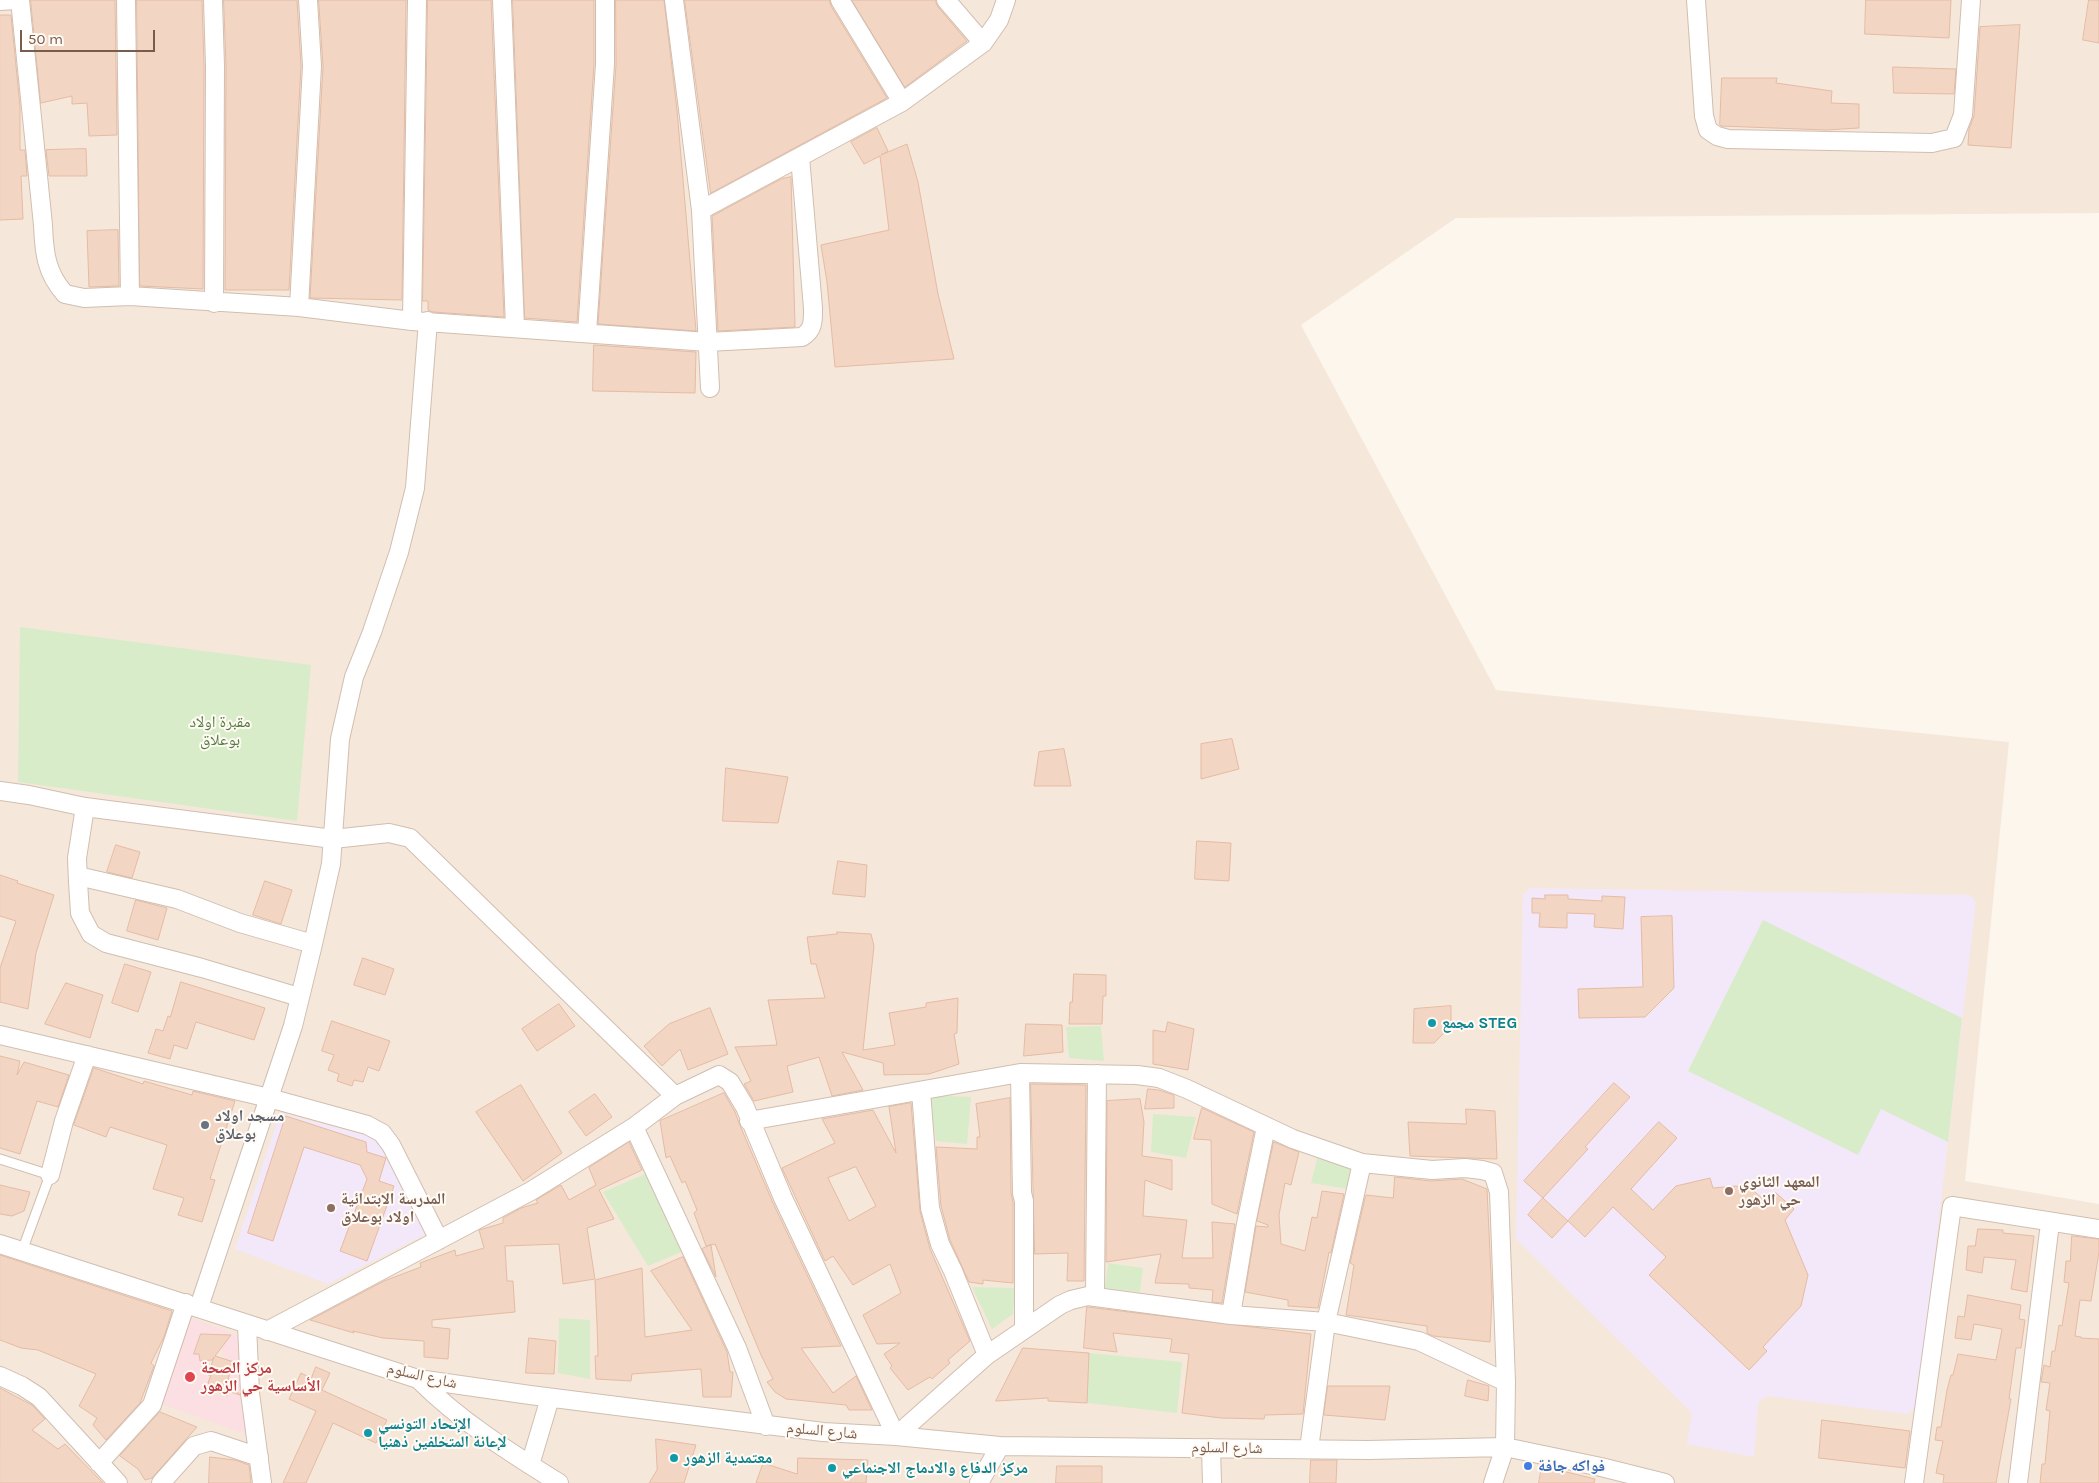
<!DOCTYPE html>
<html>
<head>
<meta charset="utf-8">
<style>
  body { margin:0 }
  #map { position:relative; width:2099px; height:1483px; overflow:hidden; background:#fdf6ec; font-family:Karla,sans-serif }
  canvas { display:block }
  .scale { position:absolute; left:20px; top:30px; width:135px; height:22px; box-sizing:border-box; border:2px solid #7a5c4d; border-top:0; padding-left:6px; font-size:15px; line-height:18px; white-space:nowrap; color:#7a5c4d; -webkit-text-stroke:4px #fffaf3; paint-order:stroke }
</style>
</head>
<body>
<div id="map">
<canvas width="2099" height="1483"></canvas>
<div class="scale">50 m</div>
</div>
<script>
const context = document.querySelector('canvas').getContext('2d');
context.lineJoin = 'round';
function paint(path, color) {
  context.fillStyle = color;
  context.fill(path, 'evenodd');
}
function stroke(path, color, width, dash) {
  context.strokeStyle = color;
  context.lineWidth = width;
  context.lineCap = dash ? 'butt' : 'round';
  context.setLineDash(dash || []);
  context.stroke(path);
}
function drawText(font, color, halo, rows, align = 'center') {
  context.font = font + ' Karla,"Noto Naskh Arabic",sans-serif';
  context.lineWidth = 4;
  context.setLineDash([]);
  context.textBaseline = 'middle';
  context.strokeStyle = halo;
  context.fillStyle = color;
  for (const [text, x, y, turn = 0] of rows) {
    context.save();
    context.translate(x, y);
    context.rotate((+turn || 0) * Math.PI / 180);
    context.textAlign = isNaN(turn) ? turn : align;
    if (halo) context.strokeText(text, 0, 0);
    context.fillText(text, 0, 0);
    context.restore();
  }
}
paint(new Path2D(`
  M0,0H2099V213L1456,218L1301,325L1496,690L2009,742L1965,1181L2099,1204V1483H0Z`), '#f5e8da');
paint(new Path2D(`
  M1530,888L1970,895L1976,902L1917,1406L1907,1414L1767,1396L1758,1403L1754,1457L1687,1444L1692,1413L1516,1239L1523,895Z
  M280,1113L377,1138L428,1233L328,1284L235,1249Z`), '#f3e8fa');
paint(new Path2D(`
  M188,1317L237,1335L248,1435L162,1404ZM201,1334H210L219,1341L221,1334L226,1339L221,1349L226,1360L234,1362L228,1379L231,1382L227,1396L215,1395L216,1391L212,1389L213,1385L208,1383L211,1375L208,1374L210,1368L206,1360L200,1361L199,1354L194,1353Z`), '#fbdfe3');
paint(new Path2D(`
  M20,627L311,665L297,821L18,782Z
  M1763,920L1962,1018L1948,1142L1881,1109L1858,1155L1688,1071Z
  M1101,1026L1104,1061L1069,1058L1066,1027Z
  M929,1095L971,1097L967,1144L936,1141Z
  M1153,1114L1196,1117L1186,1158L1151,1152Z
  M1318,1155L1356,1165L1348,1189L1311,1183Z
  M650,1172L686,1250L648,1266L603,1192Z
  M1108,1263L1143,1268L1140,1292L1105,1288Z
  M972,1287L1015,1288L1013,1314L992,1329Z
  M559,1318L590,1320V1379L558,1373Z
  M1089,1353L1182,1362L1177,1413L1087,1403Z`), '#d8ecc9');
const building = new Path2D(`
  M31,0H115L117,135L89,136L87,103L72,104V96L41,103Z
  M137,0H202L204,66L203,289L140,286Z
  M224,0H297L301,66L289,290H225L226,66Z
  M319,0H406L402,300L310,298L323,67Z
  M428,0H491L504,317L433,312L428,310V301H423Z
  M513,0H594V64L577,322L525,318Z
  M616,0H664L677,110L696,331L598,324L616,65Z
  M685,0H829L831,6L887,98L711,193Z
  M852,0H935L938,7L967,41L905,87Z
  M1866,0H1951L1949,38L1865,34Z
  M2089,0H2099V43L2083,40Z
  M0,15H11L20,107V150H25L27,176H21L23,219L0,220Z
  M2020,25L2011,148L1968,145L1969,129L1974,116L1980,27Z
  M1893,67L1956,69L1954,94L1894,93Z
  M1722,78H1777L1776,83L1832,91L1831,103L1859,104V128L1826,130L1721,126L1720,125Z
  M877,128L888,151L881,155L907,144L918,182L938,294L954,359L835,367L827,282L821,245L889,230L880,156L864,164L851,142Z
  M86,149L87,176H49L46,150Z
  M791,177L795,327L718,331L712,216L781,179Z
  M118,230L119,286L89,287L87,231Z
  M594,345L696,352L695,393L593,391Z
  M1232,739L1239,769L1201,779V744Z
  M1064,749L1071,786H1034L1039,752Z
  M726,768L788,777L778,823L723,821Z
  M1197,841L1231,843L1229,881L1195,879Z
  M116,845L140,852L132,878L107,872Z
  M838,861L867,865L865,897L833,894Z
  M0,875L18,881L17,883L54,895L36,953L28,1009L0,1002V968L16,921L0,916Z
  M265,881L292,890L281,924L253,915Z
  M1545,895H1568V899L1602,901V896L1625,897L1623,929L1594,927L1595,914L1567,913V928L1539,927L1540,913H1532V898L1545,899Z
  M136,900L167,908L158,940L127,931Z
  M1672,916L1674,988L1645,1017L1579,1018L1578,989L1643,987L1641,917Z
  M837,932L871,934L874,946L863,1050L895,1045L889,1013L926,1007V1003L958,998L957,1033L954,1034L959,1064L929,1074L884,1075L883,1063L842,1052L863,1090L832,1096L819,1057L787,1066L793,1092L754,1101L744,1084L751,1081L735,1047L777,1045L768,1000L825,998L816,964H811L807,937L837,934Z
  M363,958L394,969L385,995L354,985Z
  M125,964L151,972L138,1012L112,1003Z
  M1074,974L1106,975V996H1103L1102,1024H1069L1070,1002H1072Z
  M181,982L265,1008L254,1040L196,1022L187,1049L174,1045L170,1059L148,1053L156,1029L163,1031L168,1016L170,1017Z
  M66,983L103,995L90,1038L45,1024Z
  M559,1004L575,1026L537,1051L522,1029Z
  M1451,1006V1020L1448,1029L1434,1043H1413L1414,1009Z
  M710,1008L728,1054L688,1070L680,1049L662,1066L644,1046L669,1024Z
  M332,1021L390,1041L379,1071L368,1067L363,1082L354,1080L352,1086L337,1081L339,1074L328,1070L334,1055L322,1051Z
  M1168,1022L1194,1029L1188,1070L1153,1064V1030L1165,1032Z
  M1026,1024L1062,1025L1063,1052L1024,1056Z
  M0,1056L20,1061L17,1075L24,1062L69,1075L58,1107L37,1101L20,1154L0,1148Z
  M94,1068L143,1084L144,1081L192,1095L193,1091L235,1101L210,1179L215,1180L202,1222L178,1215L184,1198L153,1189L167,1145L110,1127L106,1137L74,1125Z
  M1614,1083L1630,1097L1585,1147L1588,1149L1543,1198L1524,1181Z
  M1031,1084L1086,1085L1084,1281H1067L1068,1253L1035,1254Z
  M521,1085L562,1153L523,1181L476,1112Z
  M1148,1089L1159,1090L1174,1095V1108L1145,1109Z
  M724,1093L735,1112L739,1123L773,1203L841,1346L801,1348L833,1393L856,1376L872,1410H849L846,1405L786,1399L775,1392L767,1382L773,1379L761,1355L715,1244L706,1246L694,1213L697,1210L685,1181L682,1183L670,1156L666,1158L660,1121Z
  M595,1094L612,1117L586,1136L569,1112Z
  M1010,1098L1011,1193L1013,1202V1283L983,1280V1284L969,1282L950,1240L941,1206L936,1147L977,1149V1137H980L976,1104Z
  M1140,1099L1144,1122L1142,1156L1172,1160V1190L1145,1180L1143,1216L1187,1220L1182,1258H1213L1212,1222L1235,1224L1222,1303L1212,1302L1213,1290L1189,1288V1284L1155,1283L1161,1254L1106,1262L1107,1101Z
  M911,1103L920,1211L930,1249L970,1341L948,1360L950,1363L932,1379L930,1377L908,1390L890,1368L892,1366L884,1354L900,1343L877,1344L863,1315L901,1293L890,1264L853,1285L833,1256L825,1261L782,1168L835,1143L822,1119L873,1110L896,1153L889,1107ZM856,1167L876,1206L849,1221L828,1178Z
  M1202,1108L1254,1132L1237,1214L1212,1204L1211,1140L1194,1139Z
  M1466,1109L1495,1111L1497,1159L1410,1156L1408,1122L1466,1124Z
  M286,1116L366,1142L367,1152L386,1158L379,1181L394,1186L367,1261L340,1251L367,1179L360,1165L304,1147L273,1241L248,1233Z
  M1659,1122L1677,1138L1631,1189L1653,1210L1676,1186L1710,1178L1713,1188L1736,1186L1754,1191L1766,1202L1775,1192L1794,1209L1785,1220L1808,1275L1801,1306L1763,1347L1767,1351L1749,1370L1649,1275L1666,1257L1613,1207L1585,1237L1568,1221Z
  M629,1142L642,1170L599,1190L614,1219L587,1228L595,1279L563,1284L559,1244L505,1246L507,1281H513L515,1312L432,1320V1327L450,1329L448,1359L424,1357V1341L383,1338L353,1331L354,1333L310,1320L384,1281L421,1267L420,1263L455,1250L456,1256L484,1248L479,1230L503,1223V1218L521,1208L538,1203L536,1200L561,1185L569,1200L596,1185L589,1168Z
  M1274,1142L1299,1152L1291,1185L1285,1183L1279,1215L1281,1244L1305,1251L1312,1217L1317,1218L1322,1191L1344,1194L1331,1253L1329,1252L1318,1308L1288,1306V1300L1245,1292L1256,1226L1268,1227V1225L1257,1221Z
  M1395,1177L1431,1181L1462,1179L1487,1189L1492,1296L1490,1342L1433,1336L1427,1333V1326L1346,1315L1354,1265L1350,1263L1365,1198L1366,1195L1393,1198Z
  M0,1185L30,1192L24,1211L12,1216L0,1214Z
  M1543,1198L1568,1221L1552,1238L1528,1215Z
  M1978,1229L2003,1230V1233L2034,1236L2027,1292L2011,1289L2016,1260L1984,1257L1982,1273L1966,1270L1968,1246H1975Z
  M2072,1236L2099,1239V1252L2091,1301L2080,1300L2075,1336L2081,1337V1338L2099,1339V1483H2040L2042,1464H2045L2050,1411L2046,1410L2050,1383L2041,1382L2044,1365L2050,1367L2052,1351H2055L2059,1325L2062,1326L2069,1283L2064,1282L2065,1272L2066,1261H2070Z
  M711,1245L716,1277L702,1249Z
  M0,1255L172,1311L164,1337L151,1363L154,1366L140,1403L106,1440L93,1425L97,1418L79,1406L96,1374L38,1350L21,1348L0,1340Z
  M683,1257L727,1352L730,1372H733L731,1397H703L701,1369L632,1374L631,1381L596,1379L595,1356H598L597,1325L595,1280L642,1268L645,1337L692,1330L651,1271Z
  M1968,1295L2021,1305L2019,1319L2025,1320L2021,1348H2016L2009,1399H2011L1996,1483H1943L1944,1475L1936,1473L1943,1441L1935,1440L1937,1427H1941L1947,1390L1951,1375H1953L1958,1354L1996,1360L2002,1329L1974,1324L1971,1340L1955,1338L1958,1316L1964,1317Z
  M1087,1307L1311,1334L1303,1414L1265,1415L1264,1419L1221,1418L1182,1413L1189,1354L1170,1352L1172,1339L1113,1333L1117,1352L1084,1348Z
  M201,1334L231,1335L215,1356L234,1362L228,1379L240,1395L228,1391L227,1396L211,1389L213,1385L208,1383L211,1375H208L214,1357L212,1360L200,1361L199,1354H194Z
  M529,1338L556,1341L554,1374L526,1373Z
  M1023,1348L1089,1353L1087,1403L1048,1401V1398L996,1401Z
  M316,1367L330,1373L322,1390L387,1420L376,1443L333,1423L306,1483H283L316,1411L289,1399L301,1373L311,1378Z
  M1468,1380L1489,1386L1488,1401L1465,1396Z
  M1328,1386H1390L1385,1420L1324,1415Z
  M0,1388L32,1405L45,1419L32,1430L58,1449L65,1444L103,1483H0Z
  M160,1412L197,1427L152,1478L145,1480L138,1469L120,1456Z
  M1822,1420L1910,1431L1905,1468L1819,1458Z
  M656,1439L696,1445L684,1483H649L657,1470Z
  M210,1457L235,1460L249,1465L251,1483H209Z
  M798,1458L868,1460L866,1483H756L763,1463L797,1474Z
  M1311,1460H1337L1336,1483H1310Z
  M1057,1466H1102V1483H1056Z
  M1542,1466L1595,1479L1594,1483H1539Z`);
paint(building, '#f3d5c3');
stroke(building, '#e6bba3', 1);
const lane = new Path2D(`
  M0,1159L50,1175L22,1251`);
const street = new Path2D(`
  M20,0L43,225C44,252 46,273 65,294L84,298L130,296L299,307L412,321L708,342L802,337C814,330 813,320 813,308L800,157
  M126,0L130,296
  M213,0L215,66L214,303
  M502,0L515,327
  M674,0L701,210L710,388
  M840,0L902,102
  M946,0L983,43
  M1696,0L1704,116L1708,130L1717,136L1728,139L1932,143L1954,138L1963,115L1971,0
  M0,1L15,0
  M701,210L902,102L983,43L999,20L1006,0
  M299,307L312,66L308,0
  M412,321L417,0
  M587,333L605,64V0
  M0,791L29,795L85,807L77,858L78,882L80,913L91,934L106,943L202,968L299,997
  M85,807L333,839L389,833L410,838L675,1096
  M78,876L177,899L240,923L313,944
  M0,1035L269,1098L367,1125L382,1133L391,1145L439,1240
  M1020,1073L1022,1193L1024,1201V1329
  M921,1091L930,1208L940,1244L953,1271L987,1355
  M749,1121L1020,1073L1137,1075L1159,1078L1187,1089L1293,1139L1362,1163L1432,1170L1465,1168L1482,1170L1493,1173L1499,1192L1506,1382L1505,1447L1493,1483
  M634,1127L737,1348L766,1426
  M50,1175L64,1121L87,1055
  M0,1244L418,1379L530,1395L823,1432L896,1436L1000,1446L1368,1450L1505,1447L1601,1467L1665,1483
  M1095,1296L1097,1074
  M199,1307L293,1026L313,944L331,864L340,739L354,677L372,632L399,552L415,488L428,321
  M1231,1315L1246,1224L1266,1127
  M247,1325L250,1393L262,1483
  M267,1331L531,1191L634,1127L675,1096L719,1075L730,1082L745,1107L783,1198L896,1436L987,1355L1060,1305L1071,1300L1088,1296L1231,1315L1326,1322L1419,1341L1506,1382
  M0,1376L22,1386L39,1397L118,1483
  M418,1379C460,1421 509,1452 559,1483
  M1211,1448L1212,1483
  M1309,1449L1326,1322L1362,1163
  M99,1463L152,1405L186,1303
  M530,1465L550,1398
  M161,1483L194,1446L211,1441L259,1457
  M979,1483L1000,1446
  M1914,1483L1952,1206L2099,1229
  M2018,1483L2050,1223`);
stroke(lane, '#d1beb0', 11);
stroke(street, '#d1beb0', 20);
stroke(lane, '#fff', 9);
stroke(street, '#fff', 18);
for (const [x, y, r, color] of [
  [1432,1023,5,"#0f9aa8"],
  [205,1125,5,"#6b7280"],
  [1729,1191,5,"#8d6e63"],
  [331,1208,5,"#8d6e63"],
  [190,1377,6,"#e0444e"],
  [368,1433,5,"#0f9aa8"],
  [674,1458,5,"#0f9aa8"],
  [1528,1466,5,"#3f7fe0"],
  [832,1468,5,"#0f9aa8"]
]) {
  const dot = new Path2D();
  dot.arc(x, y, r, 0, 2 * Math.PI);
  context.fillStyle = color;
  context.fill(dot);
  stroke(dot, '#fffaf3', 2);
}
drawText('16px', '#537a41', '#fffaf3', [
  ["مقبرة اولاد",220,722],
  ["بوعلاق",220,740]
]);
drawText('bold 16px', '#0d838f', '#fffaf3', [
  ["مجمع STEG",1442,1023],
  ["الإتحاد التونسي",378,1424],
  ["لإعانة المتخلفين ذهنيا",378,1442],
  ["معتمدية الزهور",684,1458],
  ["مركز الدفاع والادماج الاجنماعي",842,1468]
], 'left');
drawText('bold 16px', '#5b616d', '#fffaf3', [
  ["مسجد اولاد",215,1116],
  ["بوعلاق",215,1134]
], 'left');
drawText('bold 16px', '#785e54', '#fffaf3', [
  ["المعهد الثانوي",1739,1182],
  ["حي الزهور",1739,1200],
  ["المدرسة الابتدائية",341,1199],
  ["اولاد بوعلاق",341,1217]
], 'left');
drawText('bold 16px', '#be3a42', '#fffaf3', [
  ["مركز الصحة",201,1368],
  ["الأساسية حي الزهور",201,1386]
], 'left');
drawText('16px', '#7a5c4d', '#fffaf3', [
  ["شارع السلوم",422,1376,13],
  ["شارع السلوم",822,1431,5],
  ["شارع السلوم",1227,1448,1]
]);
drawText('bold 16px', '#366cbe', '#fffaf3', [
  ["فواكه جافة",1538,1466]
], 'left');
</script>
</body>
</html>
